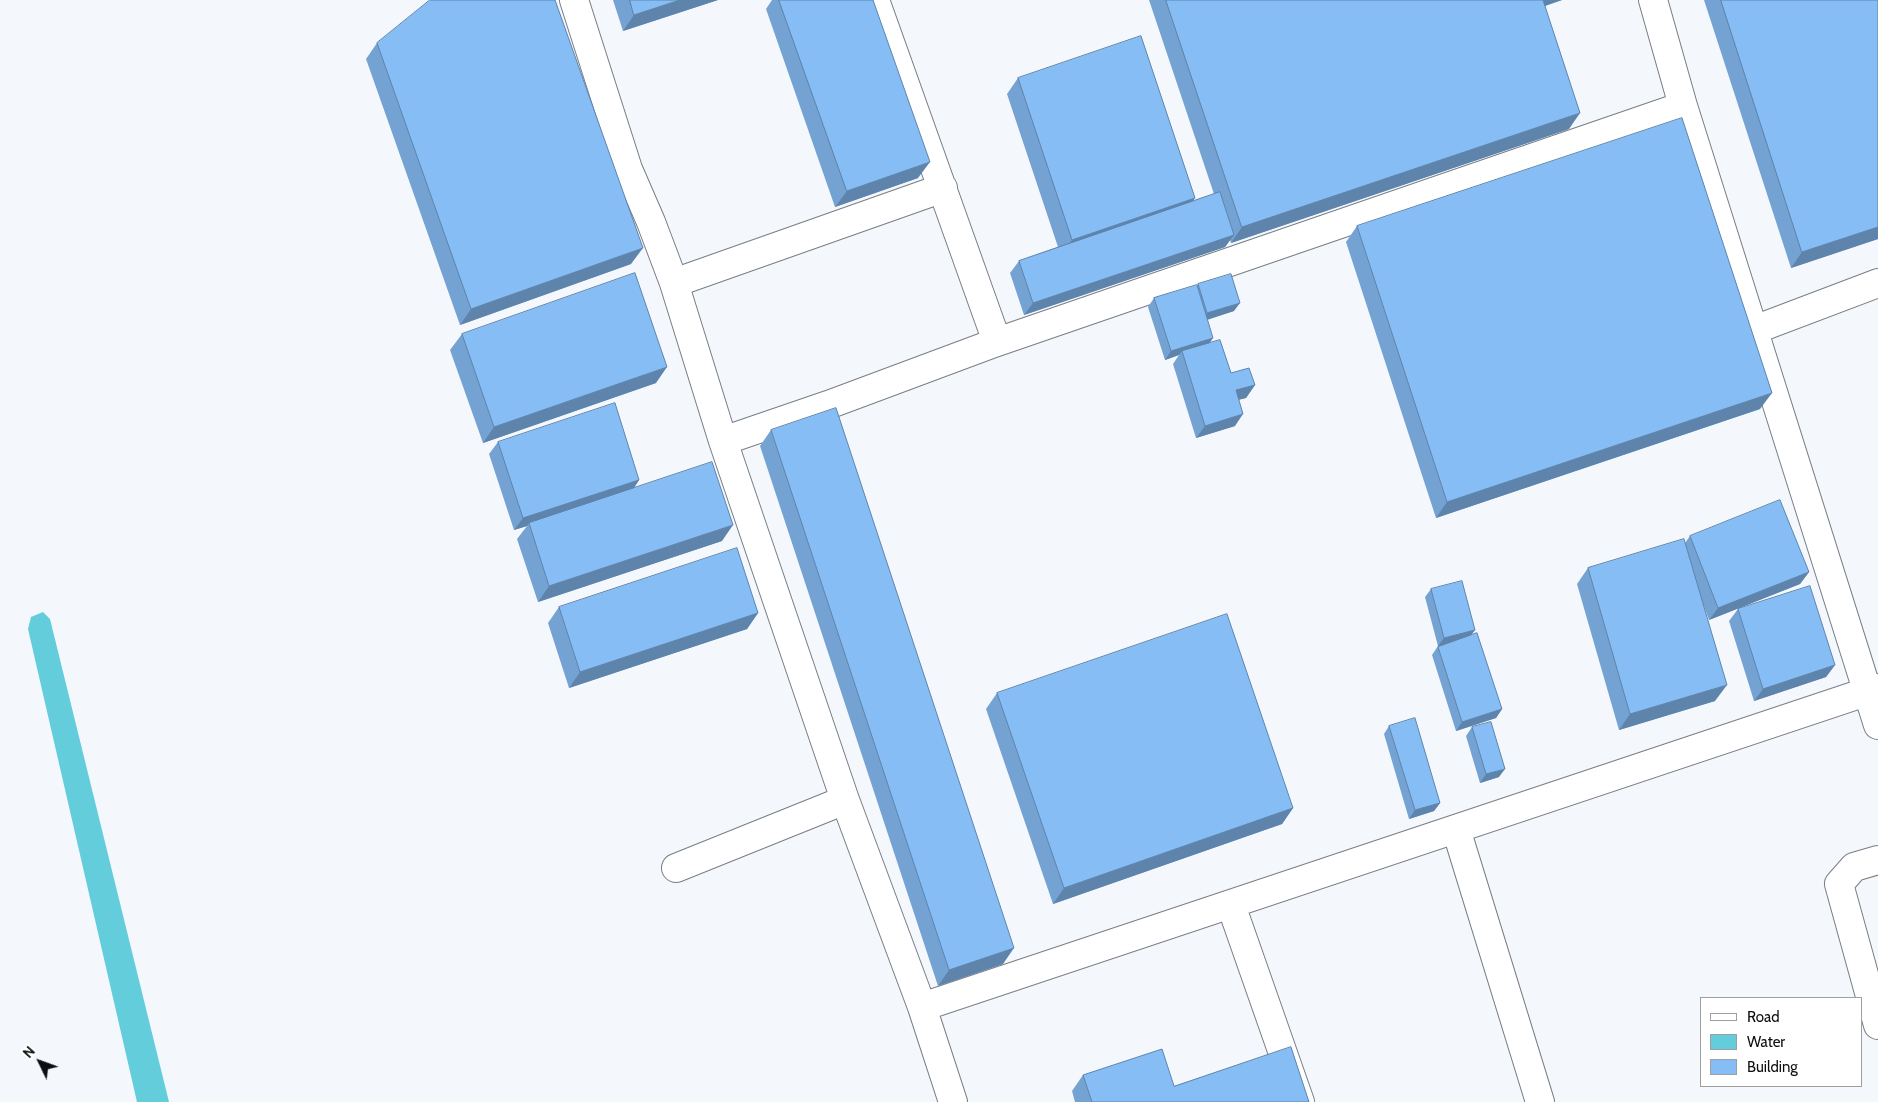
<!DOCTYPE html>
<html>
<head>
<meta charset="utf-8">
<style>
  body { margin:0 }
  #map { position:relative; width:1878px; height:1102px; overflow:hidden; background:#f4f8fd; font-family:Cabin,sans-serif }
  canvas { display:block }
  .legend { position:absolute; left:1700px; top:997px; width:162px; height:90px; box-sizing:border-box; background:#fff; border:1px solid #9e9fa0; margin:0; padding:6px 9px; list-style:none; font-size:15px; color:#0c0e11 }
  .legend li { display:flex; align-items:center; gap:10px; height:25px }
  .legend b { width:25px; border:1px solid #9e9fa0 }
  .north { position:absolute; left:15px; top:1037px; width:50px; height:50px; -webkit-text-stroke:4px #fff; paint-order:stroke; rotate:312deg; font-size:14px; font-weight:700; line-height:20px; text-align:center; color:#0c0e11 }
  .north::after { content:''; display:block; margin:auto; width:18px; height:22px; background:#0c0e11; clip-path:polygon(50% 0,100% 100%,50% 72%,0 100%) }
</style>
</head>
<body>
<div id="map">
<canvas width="1878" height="1102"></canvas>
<ul class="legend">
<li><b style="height:6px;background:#fff"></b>Road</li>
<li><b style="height:14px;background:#64cddb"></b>Water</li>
<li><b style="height:14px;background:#87bdf5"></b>Building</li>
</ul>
<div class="north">N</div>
</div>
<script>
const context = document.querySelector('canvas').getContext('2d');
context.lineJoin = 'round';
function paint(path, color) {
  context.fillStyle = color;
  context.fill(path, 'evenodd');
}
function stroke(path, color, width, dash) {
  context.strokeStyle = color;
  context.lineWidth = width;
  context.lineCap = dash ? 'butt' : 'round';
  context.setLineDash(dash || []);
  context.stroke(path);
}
paint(new Path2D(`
  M43,612L50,619L169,1102H137L28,629L31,617Z`), '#64cddb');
const minor = new Path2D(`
  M574,0L628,169L651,222L674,283L723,441L845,800L922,1007L953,1102
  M875,0L997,342
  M1653,0L1683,106L1878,725
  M674,283L943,188
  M1754,330L1878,283
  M723,441L828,405L997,342L1683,106
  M1456,829L1540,1102
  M1878,860L1854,867L1839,884L1878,1025
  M676,868L845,800
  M1231,905L1300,1102
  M922,1007L1878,688`);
stroke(minor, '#777e86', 30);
stroke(minor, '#fff', 28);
paint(new Path2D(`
  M613,0H718L623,31Z
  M772,0H873L918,178L835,207L766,9Z
  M1149,0H1562L1545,6L1569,129L1231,243L1230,240L1225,247L1024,315L1010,273L1019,261L1058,247L1007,94L1018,78L1193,201L1214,194Z
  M1704,0H1878V239L1791,268Z
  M377,43L631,264L460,325L366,59Z
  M1357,226L1760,409L1436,518L1346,242Z
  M1198,284L1234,311L1207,319L1210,343L1231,373L1255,385L1246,398L1239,399L1235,426L1196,438L1173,364L1179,355L1165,360L1148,307L1154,298L1197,286Z
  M462,334L656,383L483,443L450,350Z
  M771,430L1003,964L938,986L760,446Z
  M498,442L639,480L634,488L722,541L538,602L517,539L527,526L514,530L489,454Z
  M1690,536L1809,572L1800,584L1709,620L1704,606L1715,701L1619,730L1577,584L1588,568L1685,543Z
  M1431,589L1475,630L1470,636L1502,709L1496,718L1456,731L1432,655L1438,646L1425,597Z
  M559,607L758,613L747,629L569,688L548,623Z
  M1738,609L1835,665L1826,677L1754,701L1729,621Z
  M997,693L1293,808L1282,824L1053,904L986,709Z
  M1389,726L1440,803L1434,811L1409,819L1384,734Z
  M1472,727L1499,777L1480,783L1466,736Z
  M1083,1075L1174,1086L1309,1102H1075L1072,1091Z`), '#74a3d3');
paint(new Path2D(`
  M680,0H718L623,31L634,15Z
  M1537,0H1562L1530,11Z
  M1580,113L1569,129L1231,243L1242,227Z
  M930,162L918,178L835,207L847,191Z
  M1195,198L1184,214L1061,256L1072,240Z
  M1878,227V239L1791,268L1802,252Z
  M1234,235L1225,247L1024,315L1033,303Z
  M643,248L631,264L460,325L471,309Z
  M1240,303L1234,311L1201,322L1207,313Z
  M1213,338L1207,347L1182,351L1179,355L1165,360L1171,351Z
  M667,367L656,383L483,443L494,427Z
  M1255,385L1246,398L1227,403L1236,390Z
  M1772,393L1760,409L1436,518L1447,502Z
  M1243,414L1235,426L1196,438L1205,426Z
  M639,480L631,492L529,523L527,526L514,530L523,518Z
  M733,525L722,541L538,602L549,586Z
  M1809,572L1800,584L1709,620L1718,608Z
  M758,613L747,629L569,688L580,672Z
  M1475,630L1469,638L1438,646L1444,638Z
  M1835,665L1826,677L1754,701L1763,689Z
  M1727,685L1715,701L1619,730L1630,714Z
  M1502,709L1496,718L1456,731L1462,722Z
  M1505,769L1499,777L1480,783L1486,774Z
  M1440,803L1434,811L1409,819L1415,810Z
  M1293,808L1282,824L1053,904L1064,888Z
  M1014,948L1003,964L938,986L949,970Z`), '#5e84ac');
const building = new Path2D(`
  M430,0H555L643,248L471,309L377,43Z
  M630,0H680L634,15Z
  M779,0H873L930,162L847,191Z
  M1166,0H1543L1580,113L1242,227Z
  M1721,0H1878V227L1802,252Z
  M1141,36L1195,198L1072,240L1018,78Z
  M1682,118L1772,393L1447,502L1357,226Z
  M1220,192L1234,235L1033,303L1019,261Z
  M635,273L667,367L494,427L462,334Z
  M1231,274L1240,303L1207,313L1198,284Z
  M1197,285L1213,338L1171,351L1154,298Z
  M1220,340L1231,373L1249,368L1255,385L1236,390L1243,414L1205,426L1182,351Z
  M615,403L639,480L523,518L498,442Z
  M836,408L1014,948L949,970L771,430Z
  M712,462L733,525L549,586L529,523Z
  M1780,500L1809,572L1718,608L1690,536Z
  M1684,539L1727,685L1630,714L1588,568Z
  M737,548L758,613L580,672L559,607Z
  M1462,581L1475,630L1444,638L1431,589Z
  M1810,586L1835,665L1763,689L1738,609Z
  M1227,614L1293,808L1064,888L997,693Z
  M1477,633L1502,709L1462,722L1438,647Z
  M1415,718L1440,803L1415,810L1389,726Z
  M1491,722L1505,769L1486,774L1472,727Z
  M1291,1047L1309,1102H1092L1083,1075L1162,1049L1174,1086Z`);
paint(building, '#87bdf5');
stroke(building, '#5e84ac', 1);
</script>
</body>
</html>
